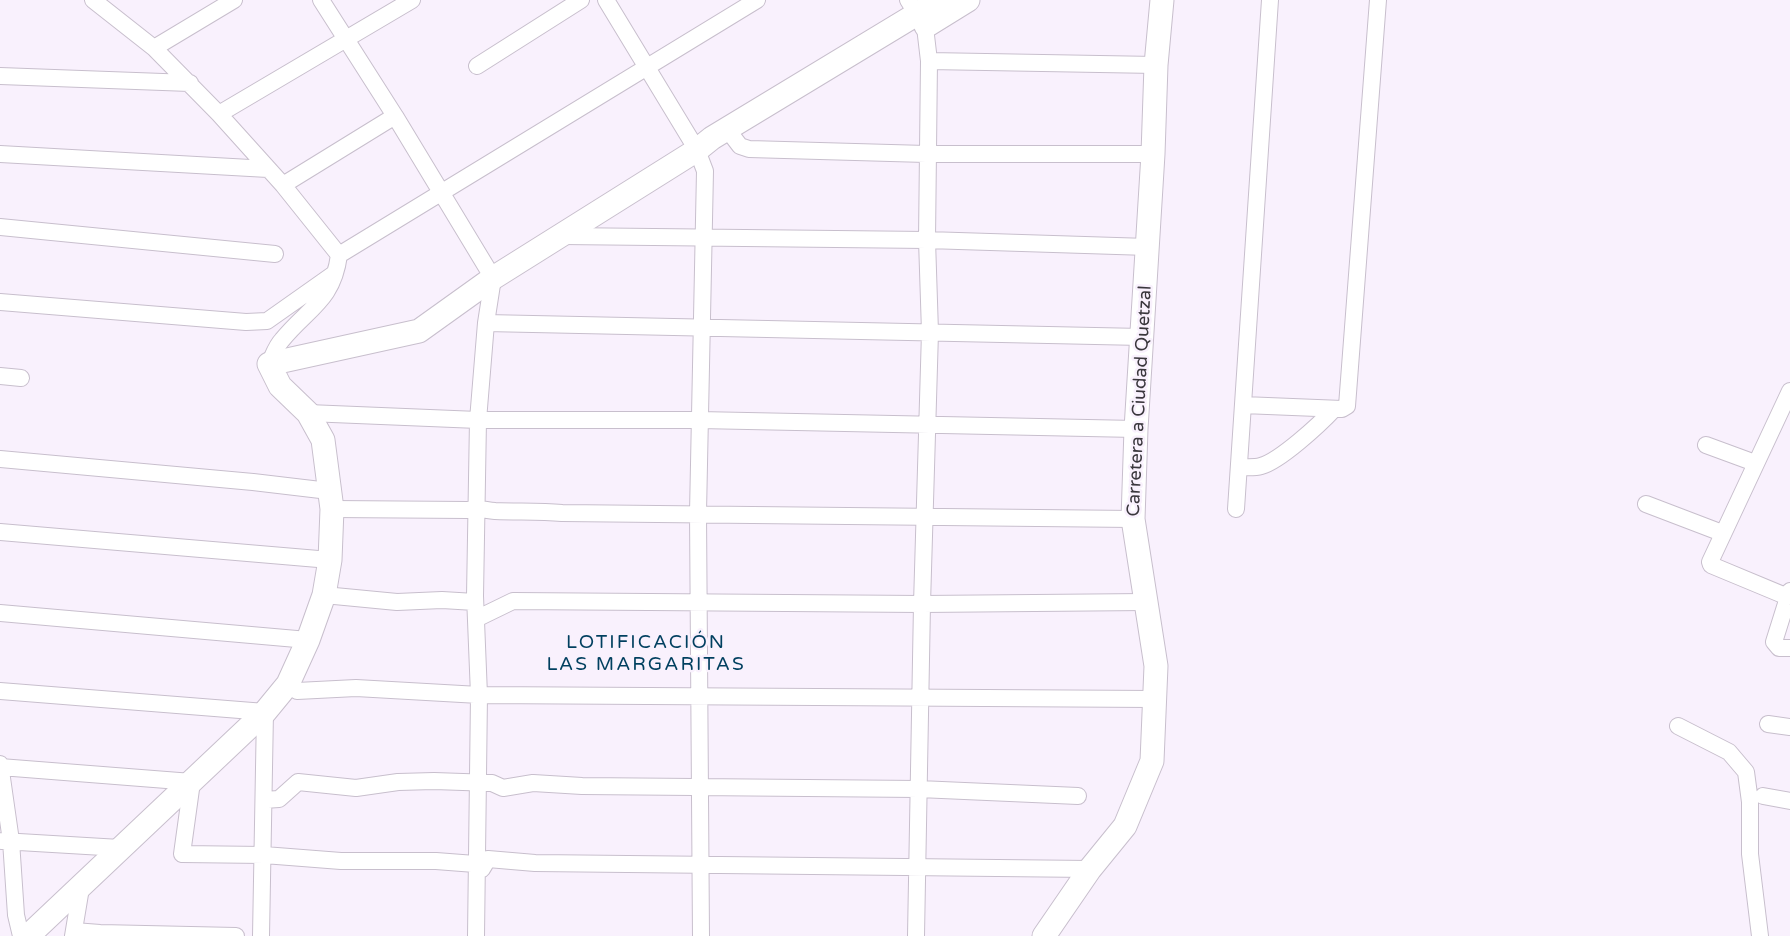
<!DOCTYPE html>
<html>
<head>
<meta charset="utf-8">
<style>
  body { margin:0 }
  canvas { display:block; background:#f9f1fd }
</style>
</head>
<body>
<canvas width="1790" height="936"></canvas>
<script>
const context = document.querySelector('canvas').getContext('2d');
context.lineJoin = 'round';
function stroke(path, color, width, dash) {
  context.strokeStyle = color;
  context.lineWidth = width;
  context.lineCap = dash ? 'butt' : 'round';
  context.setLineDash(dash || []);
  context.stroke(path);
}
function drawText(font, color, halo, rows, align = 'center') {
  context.font = font + ' "Varela Round",sans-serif';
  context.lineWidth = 5;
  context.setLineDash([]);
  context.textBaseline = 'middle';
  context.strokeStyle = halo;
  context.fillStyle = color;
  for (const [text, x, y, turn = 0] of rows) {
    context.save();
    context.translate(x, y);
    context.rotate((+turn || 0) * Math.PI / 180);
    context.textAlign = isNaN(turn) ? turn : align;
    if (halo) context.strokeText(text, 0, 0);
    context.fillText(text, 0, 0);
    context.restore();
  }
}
const street = new Path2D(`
  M93,0L154,48L219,114L283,185L339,255C333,301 308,308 282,340C276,346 273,356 269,364
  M321,0L395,116L493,278L486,323L478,420L475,596L479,695L476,936
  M606,0L697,150L705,171L698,513L701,936
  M908,0L925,27L929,61L927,240L930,332L922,604L916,936
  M154,48L234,0
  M929,61L1156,65
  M477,66L581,0
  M0,76L190,83
  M219,114L412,0
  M727,129L740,146L749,149L926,154H1153
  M0,154L268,169
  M283,185L395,116
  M0,227L275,254
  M562,236L927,240L1148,247
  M339,255L757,0
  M0,302L246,322L267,321L335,273
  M486,323L1142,337
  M0,376L21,378
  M1243,405L1342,409L1347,406L1378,0
  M308,413L478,420H699L1136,429
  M1706,445L1755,463
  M0,459L253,482L329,491
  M1239,467C1245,467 1254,468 1261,466C1280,461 1320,424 1334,409
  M1646,504L1722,533
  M332,509L468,510C478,507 484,510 495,511C517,512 539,511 562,513L1133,519
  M1236,509L1270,0
  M0,532L330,560
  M1790,591L1774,642L1779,648H1790
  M324,595L397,602L442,600L475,602
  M1788,597L1711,565L1710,562L1790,391
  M0,613L308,640
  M476,619L513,601L922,604L1146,602
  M288,684L297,691L356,688L479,695L1154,699
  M0,691L265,712L261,936
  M1768,724L1790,727
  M1678,726L1729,752L1746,772L1750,802V854L1760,936
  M0,764L11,841L16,915L21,936
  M0,767L192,782L182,854L264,855L341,861H436L475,864L482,869L488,859L535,863L1090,869
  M1763,796L1790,801
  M264,800L279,799L298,782L356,788L398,782L434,781L492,783L503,788L533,783L582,786L919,789L1078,796
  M2,841L120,848
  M74,931L100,933L236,936
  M73,936L81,888`);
const secondary = new Path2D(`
  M926,26L968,0
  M28,936L265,712L288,684L308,640L324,595L330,560L332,509L323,440L308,413L280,386L269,364L419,331L493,278L697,150L712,138L940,0
  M1044,936L1090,869L1125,826L1152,761L1156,666L1133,519L1136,429L1153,154L1156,65L1162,0`);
stroke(street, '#c8bfcd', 18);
stroke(secondary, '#c8bfcd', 25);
stroke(street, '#fff', 16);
stroke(secondary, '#fff', 23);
drawText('18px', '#3a373d', '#f9f1fd', [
  ["Carretera a Ciudad Quetzal",1140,401,-87]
]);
context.letterSpacing = '2px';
drawText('19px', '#003f5f', '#f9f1fd', [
  ["LOTIFICACIÓN",646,643],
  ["LAS MARGARITAS",646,665]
]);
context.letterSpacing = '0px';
</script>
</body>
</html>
